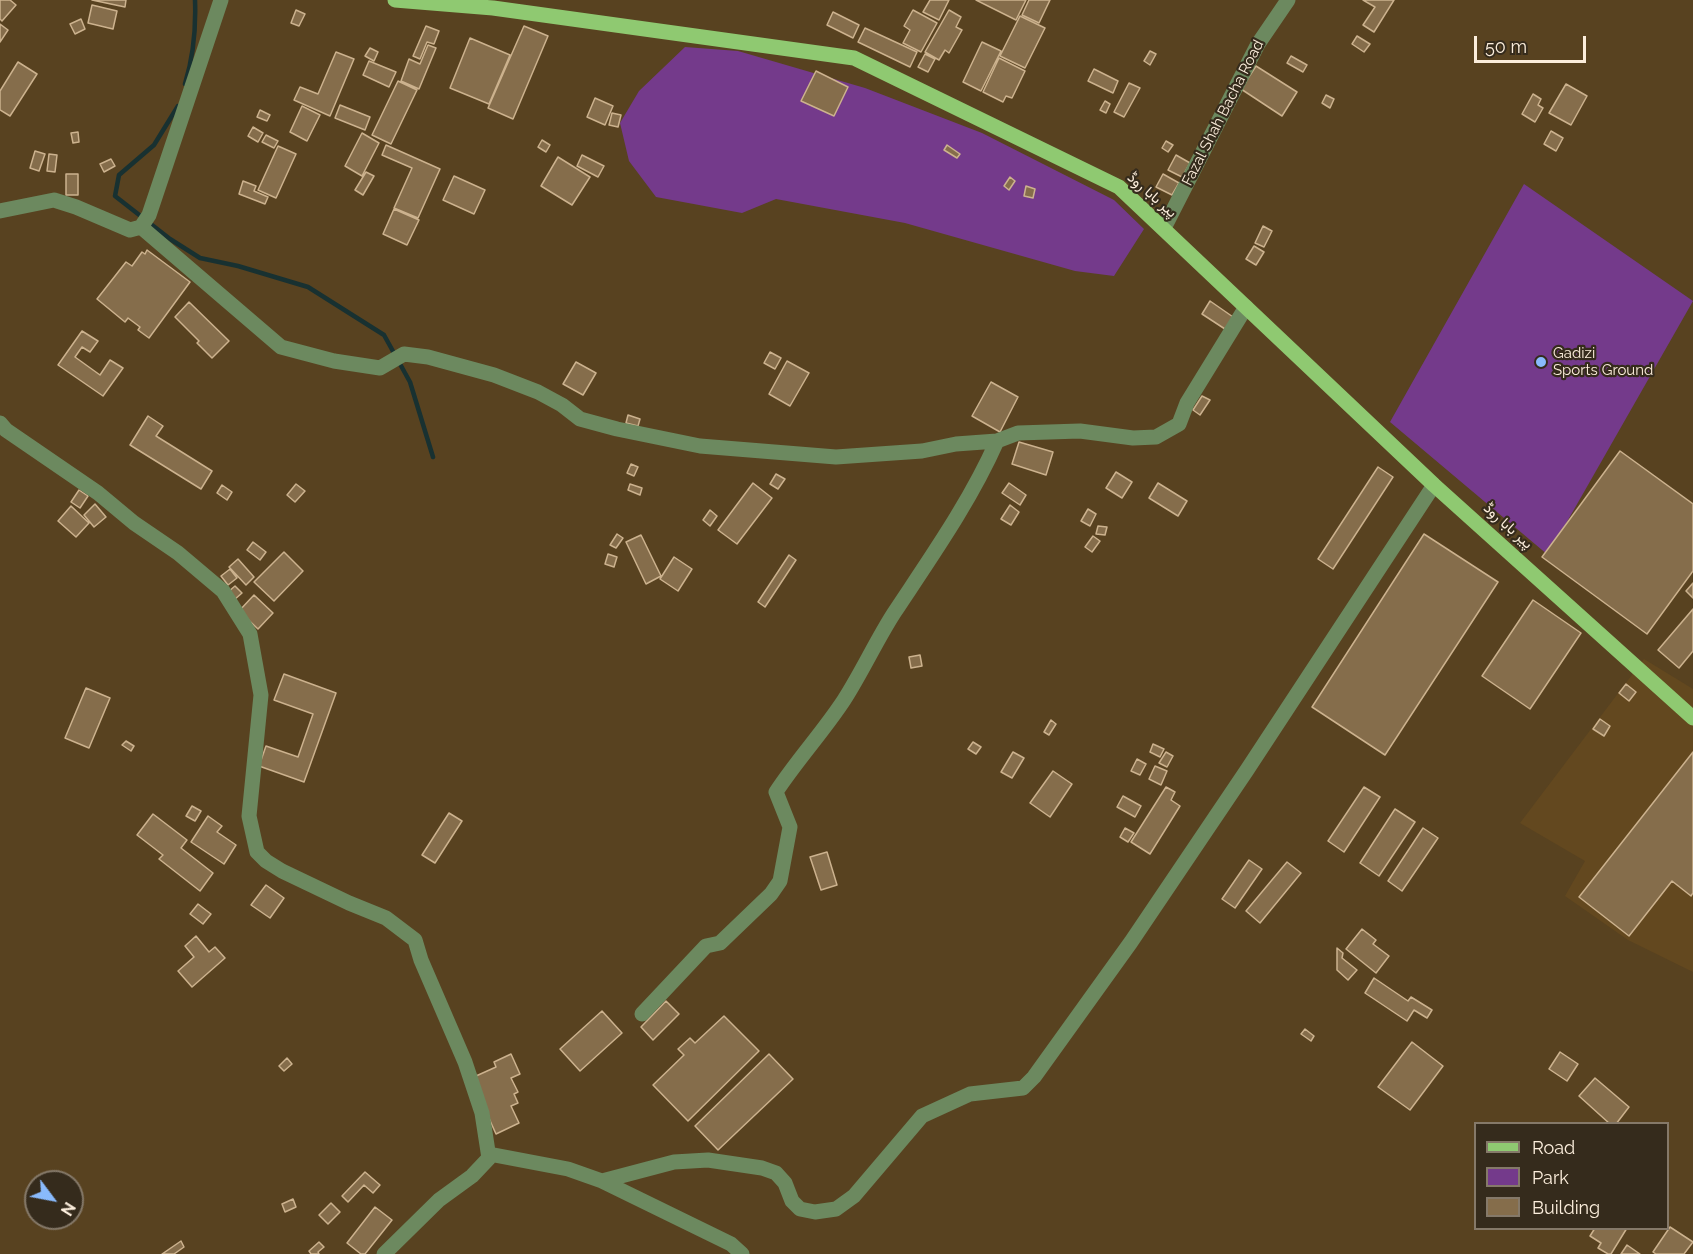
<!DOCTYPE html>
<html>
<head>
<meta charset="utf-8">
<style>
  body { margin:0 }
  #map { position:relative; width:1693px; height:1254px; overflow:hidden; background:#584220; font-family:Raleway,sans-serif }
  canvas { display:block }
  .legend { position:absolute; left:1474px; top:1122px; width:195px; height:108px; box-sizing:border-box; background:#352b1c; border:2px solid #857969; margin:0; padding:8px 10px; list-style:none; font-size:18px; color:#fceedc }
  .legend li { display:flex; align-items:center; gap:12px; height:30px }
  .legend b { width:30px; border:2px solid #857969 }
  .north { position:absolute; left:24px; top:1170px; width:60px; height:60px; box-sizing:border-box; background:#352b1c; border:2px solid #857969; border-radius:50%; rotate:122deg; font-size:16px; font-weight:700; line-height:24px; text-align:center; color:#fceedc }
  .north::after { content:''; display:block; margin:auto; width:21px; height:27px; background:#89bafc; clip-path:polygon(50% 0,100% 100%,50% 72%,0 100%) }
  .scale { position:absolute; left:1474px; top:36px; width:112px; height:27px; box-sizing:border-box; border:3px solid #fceedc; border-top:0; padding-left:8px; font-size:18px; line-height:21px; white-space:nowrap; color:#fceedc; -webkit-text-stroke:4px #352b1c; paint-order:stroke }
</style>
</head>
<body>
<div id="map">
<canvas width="1693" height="1254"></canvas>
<ul class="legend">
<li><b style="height:8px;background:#8fc971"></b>Road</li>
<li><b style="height:16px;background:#743a8b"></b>Park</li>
<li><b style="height:16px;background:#856d4b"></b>Building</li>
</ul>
<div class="north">N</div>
<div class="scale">50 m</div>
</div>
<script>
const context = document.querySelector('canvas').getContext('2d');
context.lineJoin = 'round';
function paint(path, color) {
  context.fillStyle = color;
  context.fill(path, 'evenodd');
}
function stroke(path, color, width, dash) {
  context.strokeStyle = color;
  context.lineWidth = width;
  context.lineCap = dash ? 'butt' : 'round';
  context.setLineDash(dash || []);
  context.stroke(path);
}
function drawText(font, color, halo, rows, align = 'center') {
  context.font = font + ' Raleway,Vazirmatn,sans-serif';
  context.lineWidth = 4.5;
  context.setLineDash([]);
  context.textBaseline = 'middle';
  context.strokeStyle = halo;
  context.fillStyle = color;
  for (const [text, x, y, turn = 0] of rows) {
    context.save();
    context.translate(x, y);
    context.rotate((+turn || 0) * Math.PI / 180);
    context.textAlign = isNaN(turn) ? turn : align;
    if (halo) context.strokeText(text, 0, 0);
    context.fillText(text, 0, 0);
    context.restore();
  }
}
paint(new Path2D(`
  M1644,659L1693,689V972L1628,940L1565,896L1585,861L1520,823Z`), '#63481f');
paint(new Path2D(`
  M685,47L738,51L865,88L982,133L1114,200L1144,229L1114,276L1075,271L905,223L776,199L742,213L656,197L629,161L620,123L639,91Z
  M1524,184L1693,301L1548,555L1390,422Z`), '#743a8b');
stroke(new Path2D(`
  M185,84C193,58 196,27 195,0
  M178,106L154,145L119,175L115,196L170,239L200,258L238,266L308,287L384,335L410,382L433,457`), '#183131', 4.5);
const building = new Path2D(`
  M0,0H10L16,5L2,21L0,19Z
  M92,0H126L125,7Z
  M930,0H949L939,20L923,12Z
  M976,0H1026L1016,20Z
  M1029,0H1050L1039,23L1022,15Z
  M1363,0H1394L1374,32L1363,25L1375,7Z
  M92,5L117,11L113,29L88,23Z
  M296,10L305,14L299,26L291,23Z
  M913,10L937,23L921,52L903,43L910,30L904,26Z
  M949,10L961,17L956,27L962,30L949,53L945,50L939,60L925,52Z
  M833,12L859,25L853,38L827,25Z
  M1020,16L1045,28L1025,68L1000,56Z
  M81,19L85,29L75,34L70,24Z
  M0,24L8,30L0,42Z
  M426,26L439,31L434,44L427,42L420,59L413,56Z
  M524,26L548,36L513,119L488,108Z
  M865,28L917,52L910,67L858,42Z
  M1357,36L1370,44L1364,52L1352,44Z
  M470,38L510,55L489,104L450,88Z
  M982,42L1001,51L981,91L963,82Z
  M428,45L436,48L419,89L401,81L409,59L420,64Z
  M370,48L378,52L374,61L365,56Z
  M1150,51L1156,54L1150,65L1144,61Z
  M336,52L354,59L330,116L294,100L300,87L318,94Z
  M925,54L935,59L928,72L918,67Z
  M1291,56L1307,65L1303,72L1287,63Z
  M999,58L1025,71L1012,98L1006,96L1003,102L983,92Z
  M369,61L396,72L389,87L363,75Z
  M18,62L37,74L10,116L0,110V91Z
  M1256,66L1297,92L1282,116L1241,89Z
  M1094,69L1118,81L1113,93L1088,81Z
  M816,71L848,87L834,116L801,101Z
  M398,81L417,90L391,144L372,135Z
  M1129,83L1140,88L1124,117L1114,112Z
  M1566,84L1587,96L1571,125L1549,113Z
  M1533,94L1541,99L1538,105L1543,108L1535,122L1522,114Z
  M1326,95L1334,99L1330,108L1322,103Z
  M595,98L613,106L605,125L587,117Z
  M1105,101L1110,104L1106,113L1100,110Z
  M340,105L370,117L365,130L335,118Z
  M302,106L320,115L307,141L290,132Z
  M260,110L270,115L267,121L257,117Z
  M612,113L621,115L618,127L609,125Z
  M253,127L263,133L258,142L248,136Z
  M1551,131L1563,138L1556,151L1544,144Z
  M78,132L79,142L73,143L71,133Z
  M362,133L379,143L362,176L345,166Z
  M266,135L278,141L274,148L262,142Z
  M542,140L550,145L546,152L538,147Z
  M1166,141L1173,145L1168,152L1162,148Z
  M386,145L440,169L418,218L394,208L412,168L382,155Z
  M947,145L960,154L957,158L944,150Z
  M278,146L296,154L276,198L258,190Z
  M35,151L45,154L39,171L30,168Z
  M49,154L57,155L55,172L47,171Z
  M582,155L604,166L598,177L577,166Z
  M1176,155L1190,163L1182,177L1168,170Z
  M558,157L590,177L572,205L541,186Z
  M111,159L115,166L104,172L100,164Z
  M366,172L374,176L363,195L355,190Z
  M66,174H78V195H66Z
  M1163,174L1179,183L1172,195L1156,187Z
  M454,176L485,190L474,214L443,200Z
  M1010,177L1015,181L1009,190L1004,186Z
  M243,181L256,186L254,191L268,197L265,204L239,194Z
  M1026,186L1035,189L1033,198L1024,196Z
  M394,209L419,220L407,245L383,234Z
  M1263,226L1272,231L1264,247L1255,243Z
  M1254,246L1264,252L1256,265L1246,259Z
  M147,250L190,282L149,338L138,330L140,327L128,318L125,322L97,299L126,262L132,266L142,252L145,254Z
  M1210,301L1236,319L1228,331L1202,314Z
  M189,302L229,341L212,358L197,343L199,341L175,317Z
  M82,331L98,341L90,352L82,347L75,357L100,375L110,360L123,368L103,396L58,365Z
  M770,352L781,358L775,369L764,363Z
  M787,361L809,373L790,406L769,394Z
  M576,362L596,373L583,395L563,384Z
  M991,382L1018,397L1000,432L972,416Z
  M1202,396L1210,400L1200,415L1193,410Z
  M628,415L640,419L638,426L626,423Z
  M148,416L163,426L156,436L212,471L201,489L130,445Z
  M1019,442L1053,452L1046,475L1012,464Z
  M1620,451L1693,504V571L1647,634L1542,557Z
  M631,464L638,467L634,476L627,473Z
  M1378,467L1393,477L1333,569L1318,559Z
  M1116,472L1132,482L1122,498L1106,488Z
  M776,474L785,479L778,489L770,484Z
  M753,483L772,498L737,544L718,530Z
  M1009,483L1026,495L1020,505L1002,493Z
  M1158,483L1187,501L1178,516L1149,498Z
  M296,484L305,491L295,502L287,495Z
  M630,484L642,488L640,495L628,490Z
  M222,485L232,492L227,500L217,493Z
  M79,490L88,496L80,508L71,502Z
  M95,504L106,517L94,527L84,515Z
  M1010,505L1019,512L1011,525L1001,519Z
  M71,506L89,523L76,537L58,521Z
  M1088,509L1096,514L1090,526L1081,521Z
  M710,510L717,516L710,526L703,520Z
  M1098,526L1107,527L1105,535L1096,534Z
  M617,534L623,538L616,548L610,545Z
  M1424,534L1498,582L1385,755L1312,707Z
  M641,535L661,576L646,584L626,542Z
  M1093,536L1100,541L1092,552L1085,547Z
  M253,542L266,552L260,560L247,550Z
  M284,552L303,571L274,601L254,582Z
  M608,554L617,557L614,567L605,564Z
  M789,555L796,560L765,607L758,602Z
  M674,557L692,569L678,591L660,579Z
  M238,559L254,577L246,585L229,567Z
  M230,569L237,578L228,585L221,576Z
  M1693,583V598L1686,591Z
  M235,586L242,593L234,600L228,592Z
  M254,595L273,613L258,629L239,611Z
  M1533,600L1581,633L1530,709L1482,676Z
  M1693,609V651L1679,668L1658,650Z
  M920,655L922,666L911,668L909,657Z
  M284,674L336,693L304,782L259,766L266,746L298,757L313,714L274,700Z
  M1626,684L1636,692L1629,701L1619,693Z
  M86,688L110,698L89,748L65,738Z
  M1600,719L1610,726L1604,736L1593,729Z
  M1051,720L1056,724L1049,735L1044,732Z
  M126,741L134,746L131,751L122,745Z
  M973,742L981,747L976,754L968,749Z
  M1153,744L1164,749L1160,757L1150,752Z
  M1013,752L1024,758L1012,778L1001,772Z
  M1166,752L1173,756L1167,767L1159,763Z
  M1693,752V893L1691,896L1672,881L1629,936L1579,897Z
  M1137,759L1146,764L1140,775L1131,771Z
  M1155,766L1167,771L1161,785L1149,779Z
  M1053,771L1072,784L1050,817L1030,803Z
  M1166,787L1175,792L1171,800L1180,806L1150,854L1131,842Z
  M1364,787L1380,797L1344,852L1328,841Z
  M1123,796L1141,806L1135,817L1117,807Z
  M192,806L201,811L195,821L186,816Z
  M1395,809L1415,822L1379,876L1360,863Z
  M449,813L462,821L435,863L422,855Z
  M153,814L187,840L181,848L213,873L200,891L159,859L163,855L137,835Z
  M208,816L222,826L217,832L236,845L224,864L191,842Z
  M1125,828L1134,833L1128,842L1120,837Z
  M1423,828L1438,838L1402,891L1388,881Z
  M827,852L837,885L821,890L810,857Z
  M1249,860L1262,869L1235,908L1222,899Z
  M1287,862L1301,873L1260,923L1246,911Z
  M266,885L284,898L270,918L251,905Z
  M198,904L211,914L203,924L190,914Z
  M1362,929L1376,940L1373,944L1389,956L1376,973L1346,949Z
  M196,936L209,952L215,947L225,958L192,987L178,971L194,957L185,946Z
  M1337,948L1343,953L1342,958L1357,970L1348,980L1337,970Z
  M1374,978L1408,1001L1411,997L1432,1010L1427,1018L1414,1010L1407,1021L1365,993Z
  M666,1001L679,1014L653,1040L641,1027Z
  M602,1011L622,1033L580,1071L560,1049Z
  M724,1016L759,1051L688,1121L653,1085L684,1055L678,1049L690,1038L695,1043Z
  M1305,1029L1314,1036L1311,1041L1301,1034Z
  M1412,1042L1443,1066L1410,1110L1378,1087Z
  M1560,1052L1578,1064L1567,1081L1549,1069Z
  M511,1054L520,1074L511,1078L518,1092L514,1094L518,1103L511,1106L519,1123L496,1134L475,1087L476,1076L496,1067L494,1062Z
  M769,1054L793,1079L718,1150L695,1126Z
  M287,1058L292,1064L284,1071L279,1066Z
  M1595,1078L1629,1107L1616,1124H1610L1579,1096Z
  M365,1172L380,1185L373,1193L364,1185L348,1202L342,1196Z
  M293,1199L296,1207L285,1212L282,1204Z
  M331,1203L340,1212L328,1224L319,1215Z
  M375,1207L392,1220L365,1254H361L347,1243Z
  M1670,1227L1693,1242L1684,1254H1656L1653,1252Z
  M1595,1228H1627L1611,1254H1608L1598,1248L1601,1243L1590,1236Z
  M181,1241L184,1247L174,1254H162Z
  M319,1242L324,1247L318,1252L319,1254H311L309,1251Z
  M1627,1245L1640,1254H1621Z`);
paint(building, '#856d4b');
stroke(building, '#ccb28e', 1.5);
stroke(new Path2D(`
  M0,211L54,200L76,207L130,230L141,227L149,215L221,0
  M141,227L281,347L334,361L380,368L404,354L428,357L494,375L538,392L562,405L580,419L617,429L700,446L836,457L922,451L956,444L997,441L1018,433L1080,431L1133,438L1156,437L1179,424L1187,403L1246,307
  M1164,228L1258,44L1288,0
  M0,423L6,430L98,493L134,523L178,553L223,591L250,634L261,695L249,816L257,852L266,861L282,871L349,903L386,918L415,940L421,960L465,1062L482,1113L489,1158L472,1176L439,1200L384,1254
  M642,1014L706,946L720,943L771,894L780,881L790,827L776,792C797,760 823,732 844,700C862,672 876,641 894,613C931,557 970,502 997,441
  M489,1154L568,1169L602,1181L674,1162L708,1160L762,1168L776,1173L785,1183L792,1201L800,1209L815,1212L836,1209L854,1196L922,1116L970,1094L1023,1088L1034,1077L1131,942L1247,770L1434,485
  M602,1181L731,1244L742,1254`), '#6c895f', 15);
stroke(new Path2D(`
  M395,0L493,8L854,58L1119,187L1434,485L1693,718`), '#8fc971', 15);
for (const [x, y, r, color] of [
  [1541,362,6,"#89bafc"]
]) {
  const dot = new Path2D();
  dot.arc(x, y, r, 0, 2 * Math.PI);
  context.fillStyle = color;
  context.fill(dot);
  stroke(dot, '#352b1c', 2);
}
drawText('15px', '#fceedc', '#352b1c', [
  ["Fazal Shah Bacha Road",1223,113,-63],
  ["پیر بابا روڈ",1152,195,41],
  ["پیر بابا روڈ",1508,526,42]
]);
drawText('15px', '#fceedc', '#352b1c', [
  ["Gadizi",1553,353],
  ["Sports Ground",1553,370]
], 'left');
</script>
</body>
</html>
